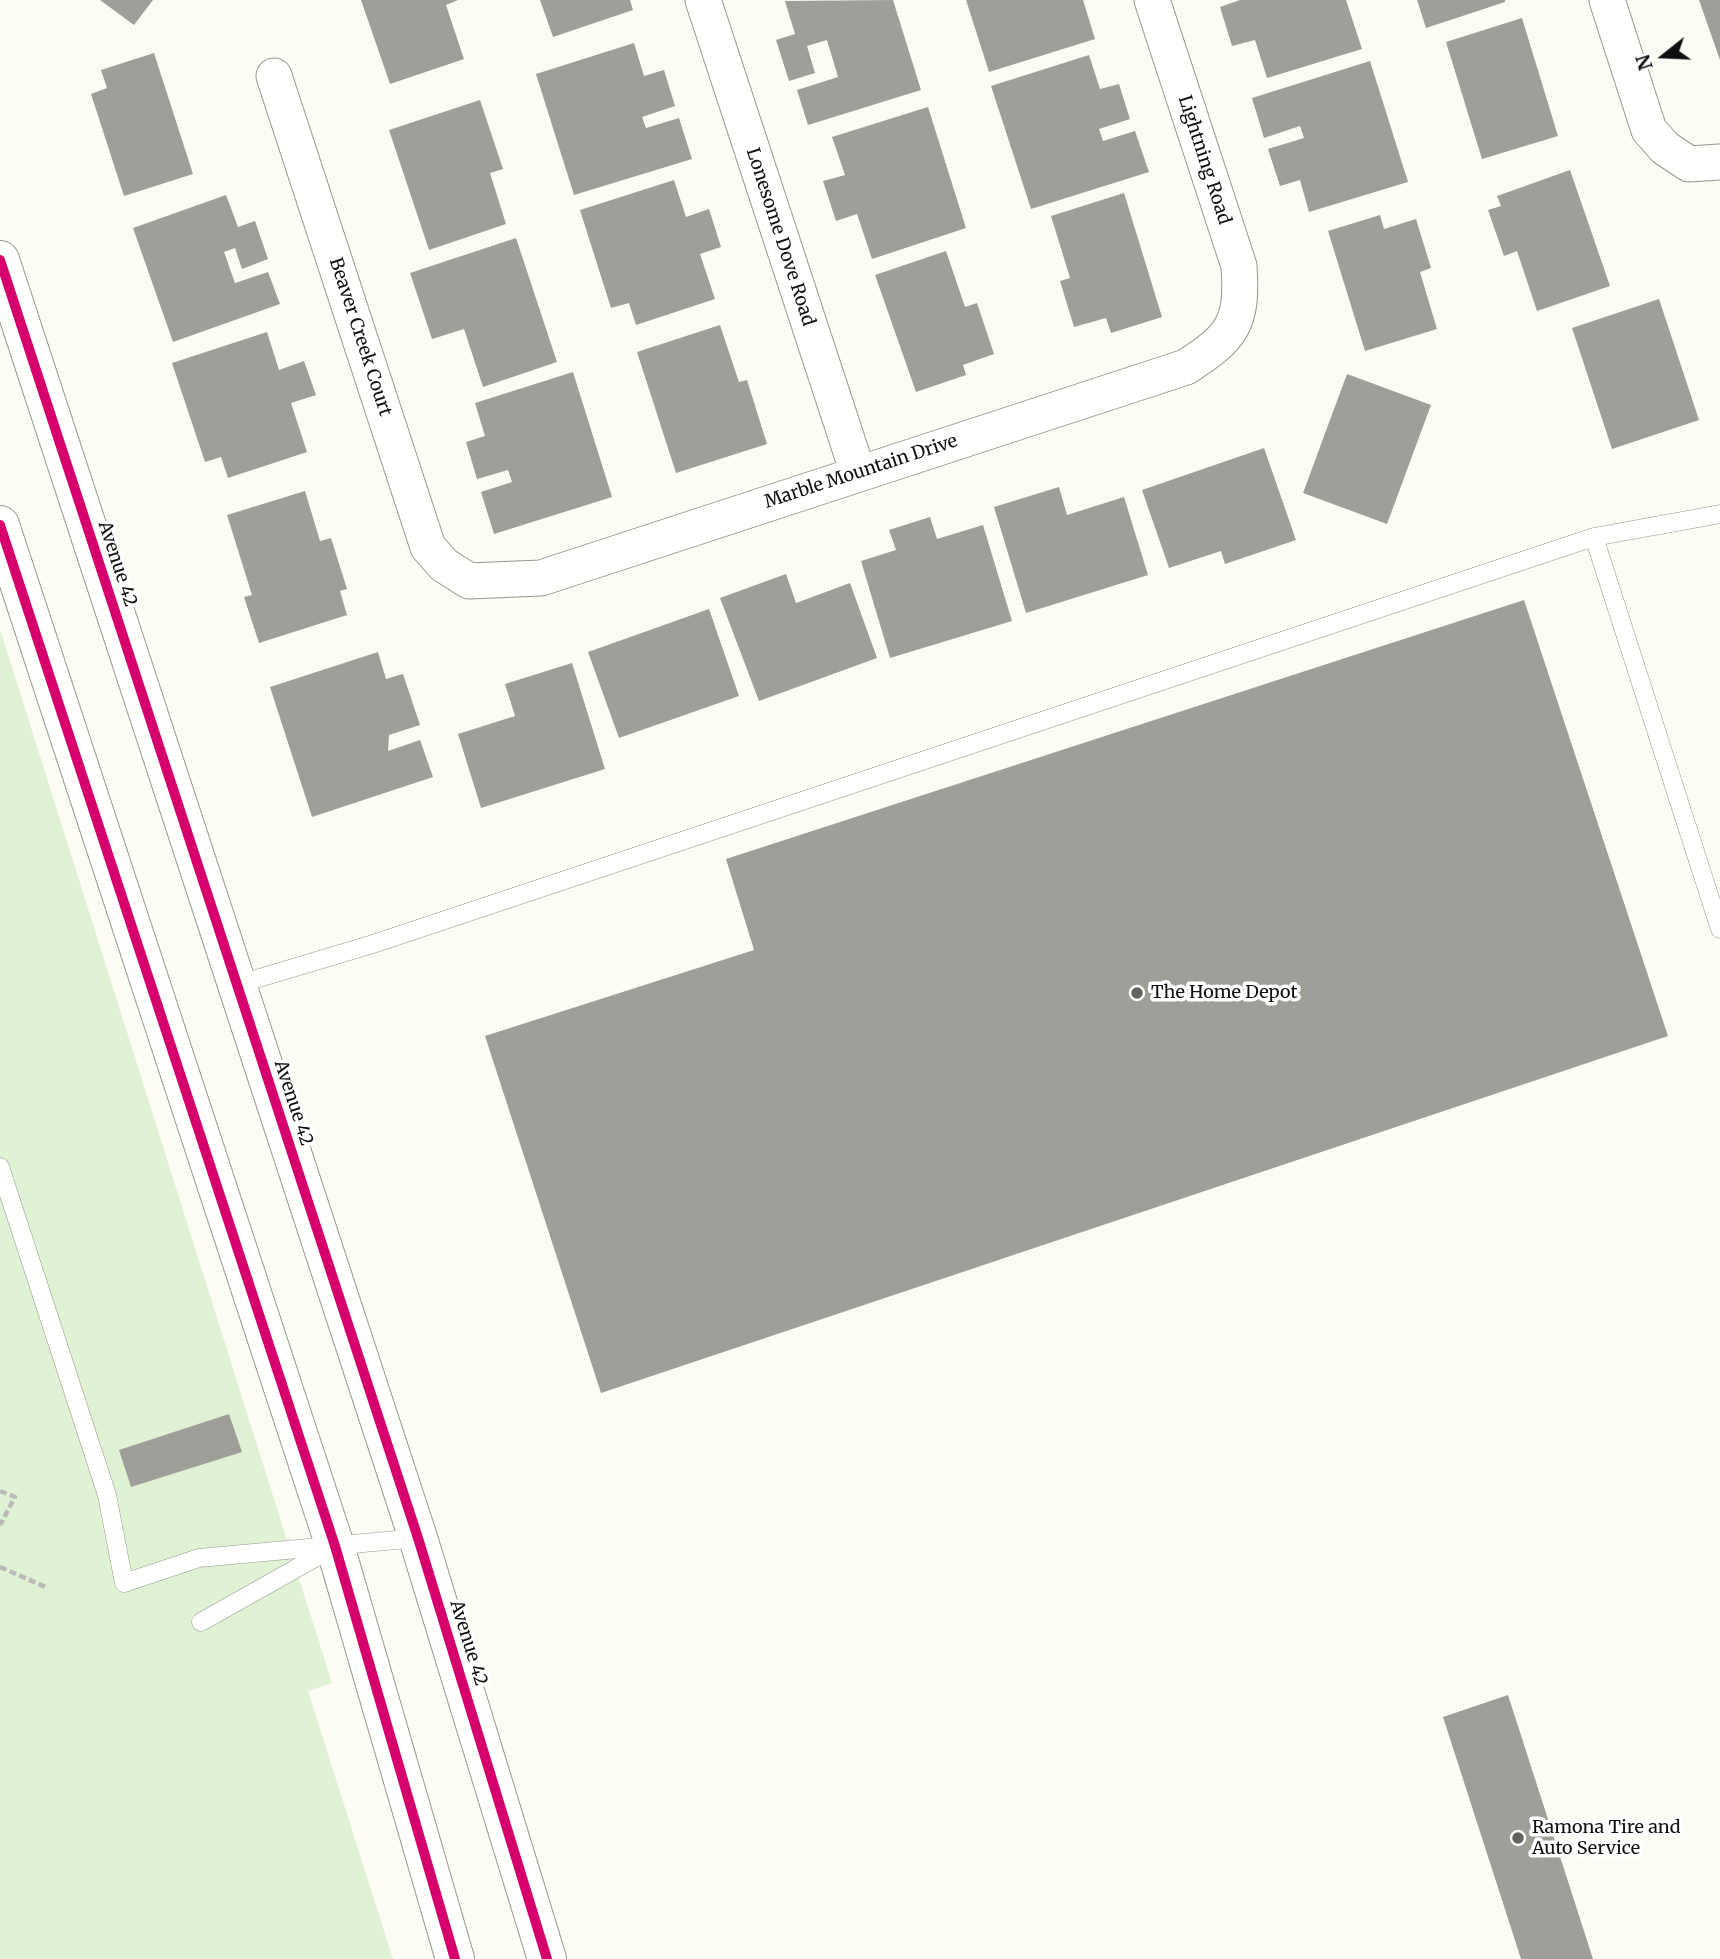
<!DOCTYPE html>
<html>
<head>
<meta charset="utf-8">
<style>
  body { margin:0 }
  #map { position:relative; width:1720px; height:1959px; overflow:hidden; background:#fcfcf4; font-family:Merriweather,serif }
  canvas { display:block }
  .north { position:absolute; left:1629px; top:21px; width:70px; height:70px; -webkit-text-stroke:5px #fff; paint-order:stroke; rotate:252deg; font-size:19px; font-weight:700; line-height:28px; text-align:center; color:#0f0f0f }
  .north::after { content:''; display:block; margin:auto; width:24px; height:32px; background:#0f0f0f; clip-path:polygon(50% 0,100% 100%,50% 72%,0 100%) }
</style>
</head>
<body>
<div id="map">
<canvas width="1720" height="1959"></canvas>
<div class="north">N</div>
</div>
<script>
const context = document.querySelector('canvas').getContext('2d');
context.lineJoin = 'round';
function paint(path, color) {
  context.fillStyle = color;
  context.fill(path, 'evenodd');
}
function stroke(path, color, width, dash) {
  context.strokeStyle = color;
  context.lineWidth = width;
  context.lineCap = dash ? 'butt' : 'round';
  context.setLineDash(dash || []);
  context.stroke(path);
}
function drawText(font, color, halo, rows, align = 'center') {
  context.font = font + ' Merriweather,serif';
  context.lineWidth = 7;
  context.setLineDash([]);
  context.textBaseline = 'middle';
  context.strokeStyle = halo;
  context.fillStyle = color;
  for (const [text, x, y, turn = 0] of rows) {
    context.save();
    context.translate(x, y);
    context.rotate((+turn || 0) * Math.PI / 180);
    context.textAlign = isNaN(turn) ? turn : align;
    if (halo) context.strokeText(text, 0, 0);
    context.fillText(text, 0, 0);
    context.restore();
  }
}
paint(new Path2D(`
  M0,629L332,1683L308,1691L393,1959H0Z`), '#dff2d4');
paint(new Path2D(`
  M100,0H153L134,25Z
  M361,0H458L446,5L464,59L390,84Z
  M540,0H630L633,10L553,37Z
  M893,0L921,90L808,125L797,90L838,77L827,40L807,46L815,73L789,81L776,40L795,34L785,1Z
  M966,0H1083L1095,39L989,72Z
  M1240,0H1346L1362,49L1267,78L1255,40L1232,46L1220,7Z
  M1417,0H1505V2L1426,28Z
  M1699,0H1720V60Z
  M1522,18L1558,136L1482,159L1446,42Z
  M634,43L644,76L664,70L675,106L642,117L646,128L679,118L692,159L574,195L536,74Z
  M154,53L193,174L124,196L91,94L107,88L101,70Z
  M1089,55L1100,89L1119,84L1130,119L1099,129L1103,141L1135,131L1149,172L1031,209L991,86Z
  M1370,61L1408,182L1309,212L1300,180L1280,186L1268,149L1304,138L1300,126L1264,138L1252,98Z
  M480,100L503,169L490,173L506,224L429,250L389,130Z
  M928,107L966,228L872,259L857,214L836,221L823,181L845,175L832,137Z
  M1570,170L1610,286L1537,311L1517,251L1504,256L1488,210L1501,206L1497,196Z
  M674,180L686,217L709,209L721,247L700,254L715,299L636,325L629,303L611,308L580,210Z
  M1124,193L1162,317L1111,333L1106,318L1074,327L1060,281L1070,278L1051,216Z
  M226,195L238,227L255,221L268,259L242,269L235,248L224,252L235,283L268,272L280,304L173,342L133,228Z
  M1380,215L1384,229L1416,219L1431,268L1420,272L1437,329L1365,351L1328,231Z
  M516,238L557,362L483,387L464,329L432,339L410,273Z
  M946,251L965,307L977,303L994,354L963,365L966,375L916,392L875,275Z
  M1659,299L1699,420L1612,449L1572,328Z
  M720,325L739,382L747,380L767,444L676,473L637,352Z
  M267,332L279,370L304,361L316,395L291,403L307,452L228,478L221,457L205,462L172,363Z
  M573,372L612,497L494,534L481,492L512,482L508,470L477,479L466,442L485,436L475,403Z
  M1347,374L1431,405L1387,524L1303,493Z
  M1264,448L1296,540L1225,564L1221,551L1169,568L1142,490Z
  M1059,487L1067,515L1124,497L1148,575L1026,613L994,507Z
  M305,491L320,541L331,538L347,589L340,591L347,615L259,643L244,597L252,595L227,515Z
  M930,517L937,539L983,525L1012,621L890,658L861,561L896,550L889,530Z
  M786,574L796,603L850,583L877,658L759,701L720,598Z
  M1524,600L1668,1036L601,1393L485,1036L754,950L726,859Z
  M709,609L739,696L619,738L588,652Z
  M378,652L386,679L403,674L420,725L389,735L388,751L420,740L433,777L312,817L270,687Z
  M572,663L605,769L481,808L458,734L515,716L505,684Z
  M229,1414L242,1452L131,1487L119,1450Z
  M1508,1695L1593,1959H1521L1443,1717Z`), '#a09e99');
const service = new Path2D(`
  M1594,537L1720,929
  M236,985L373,944L1594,537L1720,514
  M0,1167L107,1495L124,1583L199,1558L418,1538
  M201,1622L329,1550`);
const minor = new Path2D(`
  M703,0L858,473
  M1607,0L1649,130L1665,148L1689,164L1720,162
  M274,76L428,547L444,565L469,581L541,578L1186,367C1233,337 1243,323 1239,266L1152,0`);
const tertiary = new Path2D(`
  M0,260L418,1538L547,1959
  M0,525L335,1546L455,1959`);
stroke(service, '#969692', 19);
stroke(minor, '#969692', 37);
stroke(tertiary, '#969692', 40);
stroke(new Path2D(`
  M0,1491L15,1497L0,1525
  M0,1567L48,1588`), '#b9b9b8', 4.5, [7, 3.5]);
stroke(service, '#fffffd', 18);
stroke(minor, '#fffffd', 35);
stroke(tertiary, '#fffffd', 38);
stroke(new Path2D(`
  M0,260L418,1538L547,1959
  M0,525L335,1546L455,1959`), '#d6006c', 10);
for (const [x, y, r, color] of [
  [1137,993,7,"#62625f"],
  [1518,1838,7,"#62625f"]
]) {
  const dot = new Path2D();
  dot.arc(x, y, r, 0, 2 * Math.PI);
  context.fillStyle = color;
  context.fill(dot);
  stroke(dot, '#fff', 2.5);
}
drawText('18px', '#0f0f0f', '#fff', [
  ["Lightning Road",1204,160,72],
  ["Lonesome Dove Road",780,237,72],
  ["Beaver Creek Court",360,337,72],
  ["Marble Mountain Drive",861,472,-18],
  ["Avenue 42",117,564,72],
  ["Avenue 42",293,1103,72],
  ["Avenue 42",468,1643,73]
]);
drawText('18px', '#0f0f0f', '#fff', [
  ["The Home Depot",1151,993],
  ["Ramona Tire and",1532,1828],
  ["Auto Service",1532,1849]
], 'left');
</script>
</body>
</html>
